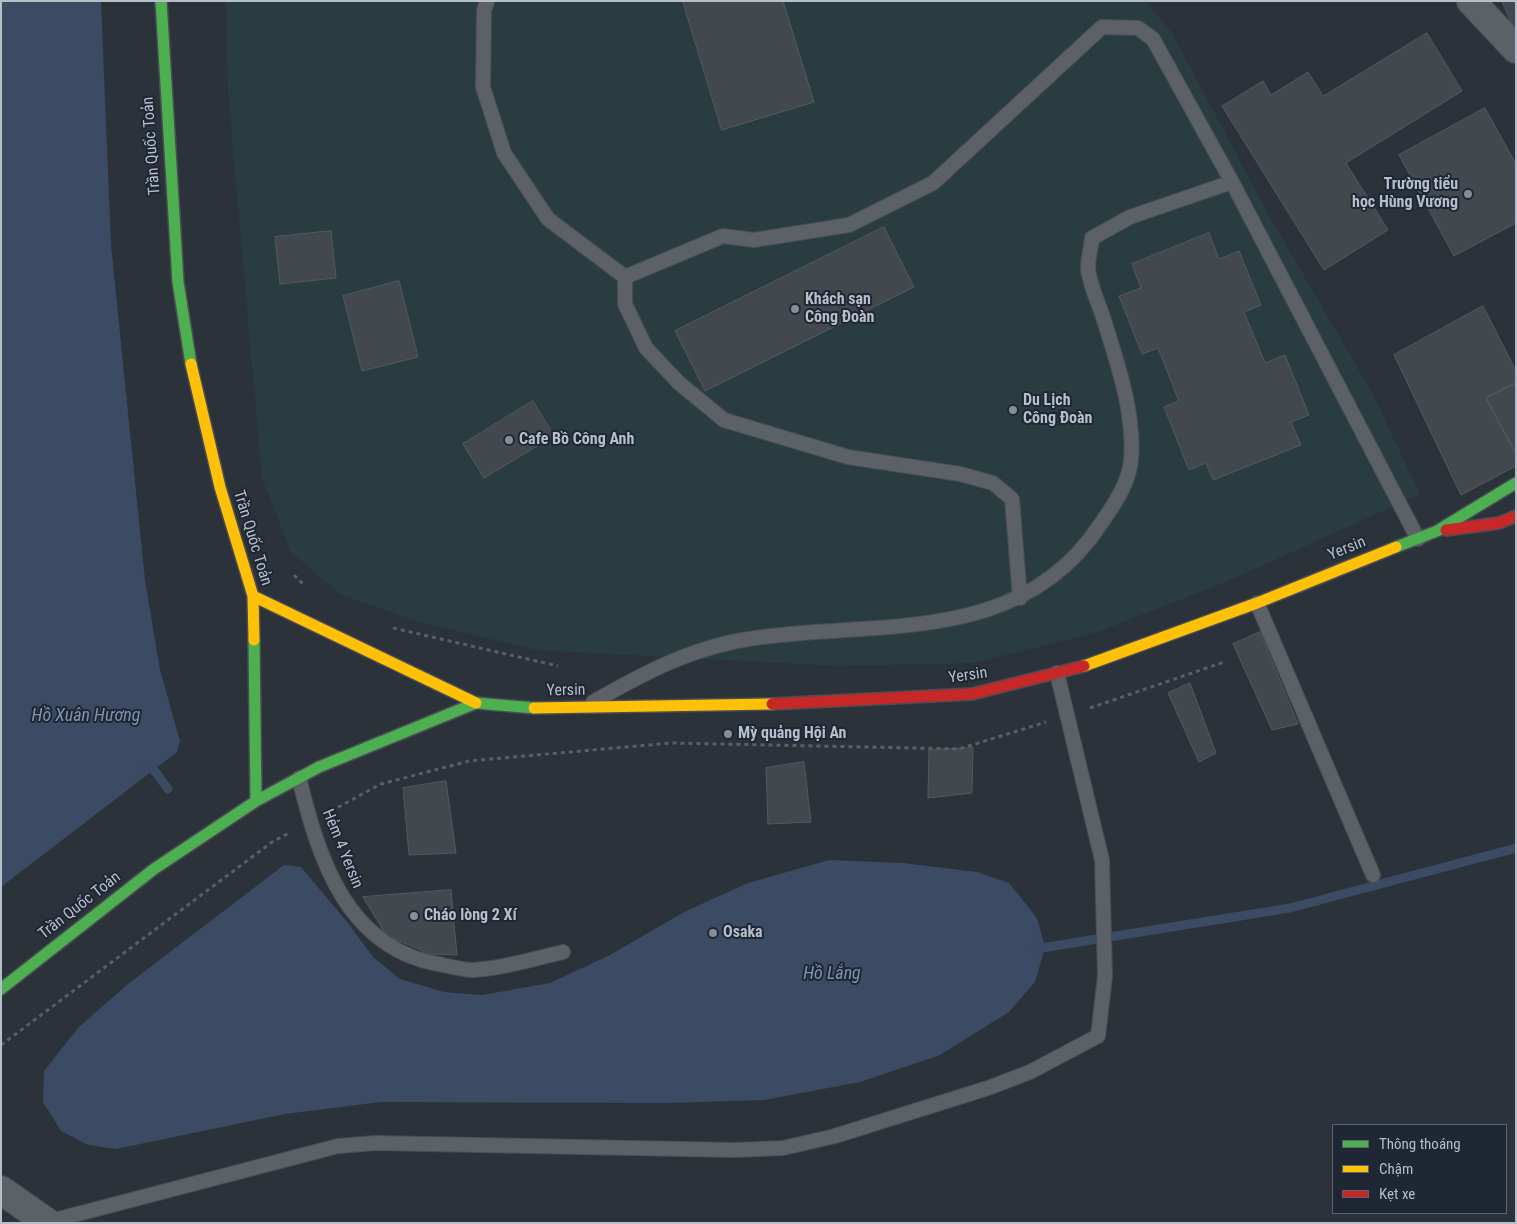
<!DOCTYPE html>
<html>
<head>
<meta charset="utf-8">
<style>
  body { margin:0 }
  #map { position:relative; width:1517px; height:1224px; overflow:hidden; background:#2c3239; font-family:"Roboto Condensed",sans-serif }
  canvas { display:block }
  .frame { position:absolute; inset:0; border:2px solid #b6beca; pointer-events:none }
  .legend { position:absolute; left:1332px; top:1124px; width:175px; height:90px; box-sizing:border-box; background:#1f2734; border:1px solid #5b6370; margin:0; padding:6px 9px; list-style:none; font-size:15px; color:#b6beca }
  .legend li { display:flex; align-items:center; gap:10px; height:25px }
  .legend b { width:25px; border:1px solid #5b6370 }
</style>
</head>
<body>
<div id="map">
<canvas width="1517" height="1224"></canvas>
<div class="frame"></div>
<ul class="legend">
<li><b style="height:6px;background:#4caf50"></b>Thông thoáng</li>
<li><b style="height:6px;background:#ffc107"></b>Chậm</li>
<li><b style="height:6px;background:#c62828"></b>Kẹt xe</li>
</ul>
</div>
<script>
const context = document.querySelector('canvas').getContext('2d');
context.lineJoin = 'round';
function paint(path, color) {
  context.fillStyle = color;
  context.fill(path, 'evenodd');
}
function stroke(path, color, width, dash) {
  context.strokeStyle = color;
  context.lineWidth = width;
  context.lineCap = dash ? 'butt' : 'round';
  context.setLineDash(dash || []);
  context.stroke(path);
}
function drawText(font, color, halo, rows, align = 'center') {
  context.font = font + ' "Roboto Condensed",sans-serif';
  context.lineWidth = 4;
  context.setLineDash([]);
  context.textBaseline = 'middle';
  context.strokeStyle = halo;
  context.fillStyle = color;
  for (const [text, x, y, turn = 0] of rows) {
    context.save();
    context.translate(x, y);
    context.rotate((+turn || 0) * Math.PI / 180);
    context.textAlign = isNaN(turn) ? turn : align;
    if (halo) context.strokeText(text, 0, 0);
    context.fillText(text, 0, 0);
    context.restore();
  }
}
paint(new Path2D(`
  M226,1H1145L1172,33L1268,214L1371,391L1420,494L1228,581L1095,633L973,663L839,666L536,650L416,621L340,594L291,552L262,478L228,94Z`), '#293d40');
paint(new Path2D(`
  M1,1H101L111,245L145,580L160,670L180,741L177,752L1,887Z
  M829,860L903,863L977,872L1009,883L1037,918L1045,947L1035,982L1009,1012L940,1055L860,1082L764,1100L668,1103L381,1102L285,1114L116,1149L88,1145L61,1131L43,1102L44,1071L78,1028L128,984L284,865L301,867L348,923L373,957L400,979L444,992L482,995L550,983L610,955L684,912L748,883Z`), '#3b4b63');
stroke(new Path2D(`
  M144,765L154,770L168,789
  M1035,949L1290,908L1516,848`), '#3b4b63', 9);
const building = new Path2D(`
  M683,1H783L814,102L722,130Z
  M1502,1H1516V33Z
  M1427,33L1462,91L1346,163L1388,230L1324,270L1222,106L1263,81L1271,95L1308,72L1323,96Z
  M1485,108L1516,164V223L1454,256L1399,155Z
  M884,227L914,287L705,391L675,331Z
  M331,231L336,278L280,284L275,237Z
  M1209,233L1219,259L1239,251L1261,305L1244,312L1265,363L1285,355L1309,415L1291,422L1301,445L1213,480L1206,463L1189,470L1164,407L1179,401L1158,348L1142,354L1119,296L1141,288L1132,264Z
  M399,281L418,357L362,371L343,296Z
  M1483,306L1516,371V383L1486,398L1516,454V466L1461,495L1394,355Z
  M1516,383V454L1486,398Z
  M533,401L554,436L484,478L463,444Z
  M1260,632L1298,724L1272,730L1233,644Z
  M1190,683L1216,753L1199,762L1168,693Z
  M973,748L972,793L928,798L929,750Z
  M804,762L811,822L768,824L766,768Z
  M446,781L456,853L409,855L403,788Z
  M451,890L457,955L430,954L386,935L363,897Z`);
paint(building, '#43474e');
stroke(building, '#545961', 1);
const lane = new Path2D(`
  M487,1L484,11L483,87L504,153L548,219L625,277
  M1020,598L1012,499L993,483L960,474L848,457L724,420L679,383L646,348L625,304V277L723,236L754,240L849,225L933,183L1102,27L1138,28L1153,39L1232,182L1418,539
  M1257,603L1373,875
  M593,702C646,672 694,646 755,638C879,620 1020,646 1100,525C1113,506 1129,484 1131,460C1135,413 1117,362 1103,317C1098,302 1089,283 1088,268C1088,258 1091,248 1092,238L1130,217L1232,182
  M299,778C319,860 347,950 443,965C453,967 464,970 473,970C504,968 533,959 563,952
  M47,1222L338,1146L375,1143L735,1150L783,1148L835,1136L988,1088L1030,1072L1098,1036L1105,976L1102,860L1057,673`);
const street = new Path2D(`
  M1471,1L1516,49
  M1,1190L48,1223`);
const fast = new Path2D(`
  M161,1L178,282L191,364
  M1396,547L1437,531L1516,483
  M256,801L319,767L476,703L534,708
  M1,989L154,869L256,801L254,640`);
const slow = new Path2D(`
  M191,364L220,487L253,596L254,640
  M253,596L476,703
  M1084,666L1257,603L1396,547
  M534,708L772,704`);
const jam = new Path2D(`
  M1446,530L1499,523L1516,516
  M772,704L972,694L1084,666`);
stroke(lane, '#4a4e54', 16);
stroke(street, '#4a4e54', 30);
stroke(fast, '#4a4e54', 14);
stroke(slow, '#4a4e54', 14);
stroke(jam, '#4a4e54', 14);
stroke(new Path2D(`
  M294,575L304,585
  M393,628L558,666
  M1090,708L1224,662
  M331,811L381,784L469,761L671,743L959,749L1046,722
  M1,1045L272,842L291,832`), '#5a5f64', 3, [4, 4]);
stroke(lane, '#5c6067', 14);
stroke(street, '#5c6067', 28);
stroke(fast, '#4caf50', 11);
stroke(slow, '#ffc107', 11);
stroke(jam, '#c62828', 11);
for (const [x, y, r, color] of [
  [1468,194,5,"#868d97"],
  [795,309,5,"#868d97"],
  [1013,410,5,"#868d97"],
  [509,440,5,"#868d97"],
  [728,734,5,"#868d97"],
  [414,916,5,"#868d97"],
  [713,933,5,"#868d97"]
]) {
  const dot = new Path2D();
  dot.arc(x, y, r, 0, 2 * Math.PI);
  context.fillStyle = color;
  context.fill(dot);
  stroke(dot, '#1f2734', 2);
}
drawText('16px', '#b6beca', '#1f2734', [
  ["Trần Quốc Toản",152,146,-94],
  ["Trần Quốc Toản",252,538,73],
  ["Yersin",1347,549,-22],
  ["Yersin",968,676,-8],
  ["Yersin",566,691,-1],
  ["Hẻm 4 Yersin",342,849,68],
  ["Trần Quốc Toản",80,906,-38]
]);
drawText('bold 16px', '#b6beca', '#1f2734', [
  ["Trường tiểu",1458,185,"right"],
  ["học Hùng Vương",1458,203,"right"],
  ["Khách sạn",805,300],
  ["Công Đoàn",805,318],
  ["Du Lịch",1023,401],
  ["Công Đoàn",1023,419],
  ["Cafe Bồ Công Anh",519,440],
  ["Mỳ quảng Hội An",738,734],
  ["Cháo lòng 2 Xí",424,916],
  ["Osaka",723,933]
], 'left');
drawText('italic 18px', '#7e94b0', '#1f2734', [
  ["Hồ Xuân Hương",86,716],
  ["Hồ Lắng",832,974]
]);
</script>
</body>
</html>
